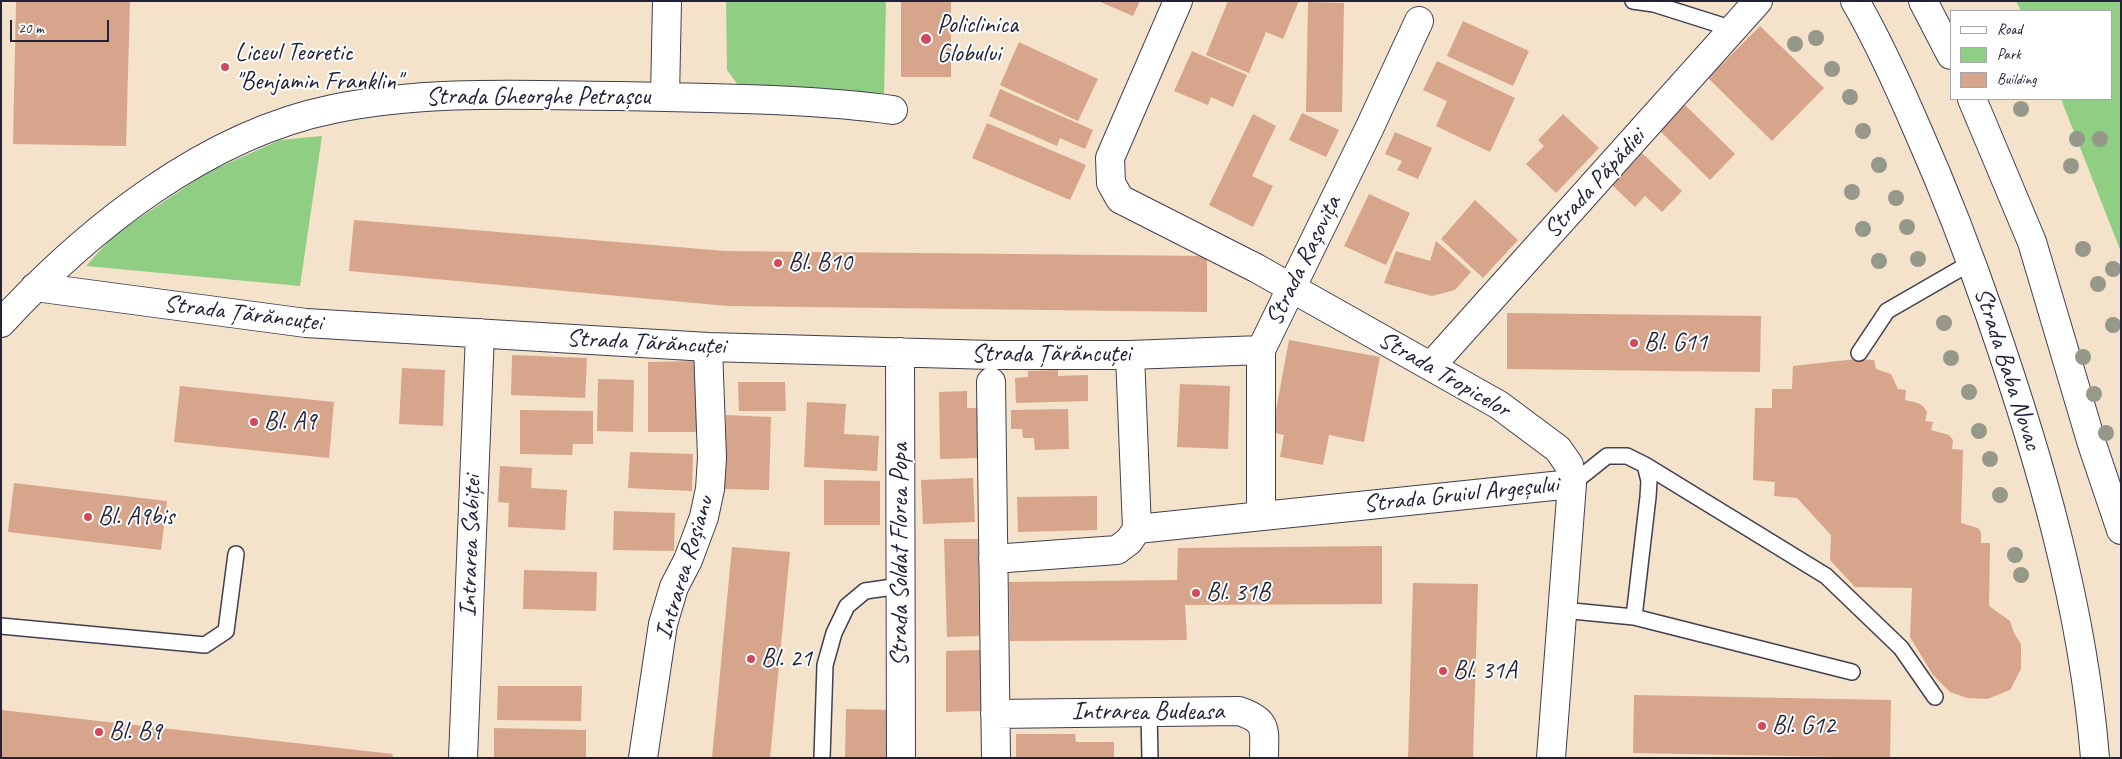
<!DOCTYPE html>
<html>
<head>
<meta charset="utf-8">
<style>
  body { margin:0 }
  #map { position:relative; width:2122px; height:759px; overflow:hidden; background:#f5e2ca; font-family:Caveat,sans-serif }
  canvas { display:block }
  .frame { position:absolute; inset:0; border:2px solid #22223b; pointer-events:none }
  .legend { position:absolute; left:1950px; top:10px; width:162px; height:90px; box-sizing:border-box; background:#fff; border:1px solid #a7a7b1; margin:0; padding:6px 9px; list-style:none; font-size:15px; color:#22223b }
  .legend li { display:flex; align-items:center; gap:10px; height:25px }
  .legend b { width:25px; border:1px solid #a7a7b1 }
  .scale { position:absolute; left:10px; top:20px; width:99px; height:22px; box-sizing:border-box; border:2px solid #22223b; border-top:0; padding-left:6px; font-size:15px; line-height:18px; white-space:nowrap; color:#22223b; -webkit-text-stroke:4px #fff; paint-order:stroke }
</style>
</head>
<body>
<div id="map">
<canvas width="2122" height="759"></canvas>
<div class="frame"></div>
<ul class="legend">
<li><b style="height:6px;background:#fff"></b>Road</li>
<li><b style="height:14px;background:#90ce83"></b>Park</li>
<li><b style="height:14px;background:#d6a58b"></b>Building</li>
</ul>
<div class="scale">20 m</div>
</div>
<script>
const context = document.querySelector('canvas').getContext('2d');
context.lineJoin = 'round';
function paint(path, color) {
  context.fillStyle = color;
  context.fill(path, 'evenodd');
}
function stroke(path, color, width, dash) {
  context.strokeStyle = color;
  context.lineWidth = width;
  context.lineCap = dash ? 'butt' : 'round';
  context.setLineDash(dash || []);
  context.stroke(path);
}
function drawText(font, color, halo, rows, align = 'center') {
  context.font = font + ' Caveat,sans-serif';
  context.lineWidth = 4;
  context.setLineDash([]);
  context.textBaseline = 'middle';
  context.strokeStyle = halo;
  context.fillStyle = color;
  for (const [text, x, y, turn = 0] of rows) {
    context.save();
    context.translate(x, y);
    context.rotate((+turn || 0) * Math.PI / 180);
    context.textAlign = isNaN(turn) ? turn : align;
    if (halo) context.strokeText(text, 0, 0);
    context.fillText(text, 0, 0);
    context.restore();
  }
}
paint(new Path2D(`
  M726,1H886L884,97L741,89L727,70Z
  M2016,1H2121V252L2061,99H2111V11H2021Z
  M322,136L300,286L86,266L114,235L208,172L280,140Z`), '#90ce83');
paint(new Path2D(`
  M16,1H130L126,146L13,144Z
  M901,1H951V77H901Z
  M1098,1H1140L1133,16Z
  M1228,1H1299L1283,39L1266,32L1249,73L1206,55Z
  M1308,2L1344,3L1342,112H1306Z
  M1463,21L1529,51L1513,86L1447,56Z
  M1760,26L1824,88L1772,141L1708,78Z
  M1019,42L1098,79L1078,121L1000,85Z
  M1192,51L1247,75L1233,107L1211,97L1208,105L1174,91Z
  M1437,61L1515,98L1490,152L1436,126L1447,101L1423,90Z
  M1000,89L1093,130L1085,149L1060,138L1057,146L989,116Z
  M1685,105L1735,154L1710,180L1660,131Z
  M1302,113L1339,130L1326,157L1289,140Z
  M1253,114L1276,126L1252,176L1273,186L1253,227L1209,205Z
  M1563,114L1599,148L1556,193L1526,164L1544,146L1538,140Z
  M987,123L1086,165L1070,200L972,158Z
  M1395,132L1432,148L1418,179L1397,170L1402,161L1385,154Z
  M1642,153L1682,191L1662,212L1645,196L1635,207L1612,185Z
  M1369,194L1410,213L1386,265L1344,246Z
  M1475,200L1518,240L1483,278L1441,239Z
  M354,220L725,251L1207,256V312L727,306L349,271Z
  M1436,241L1471,272L1455,290L1432,296L1384,283L1396,251L1430,261Z
  M1507,313L1761,316L1760,372L1507,369Z
  M1289,340L1380,357L1364,442L1329,435L1323,465L1280,457L1284,435L1272,432Z
  M512,355L587,358L585,398L511,395Z
  M1856,359L1874,360L1876,369L1891,374L1898,389L1906,390L1905,400L1918,403L1923,406L1927,412L1925,421L1933,422L1931,430L1949,435L1953,440L1952,449L1963,450L1961,523L1978,528L1981,533V543H1990L1989,606L2010,621L2014,633L2021,644V669L2010,690L1987,699L1967,698L1950,692L1933,675L1910,637L1912,588L1855,587L1830,560L1831,535L1797,498L1774,496L1775,482L1753,480L1755,408H1772V389H1792L1793,366Z
  M696,361L697,432H648V362Z
  M402,368L445,370L443,426L399,424Z
  M1058,370V376L1088,375V401L1016,403L1015,378L1028,377V371Z
  M598,379L634,380L633,432L597,431Z
  M738,382H785L786,411H739Z
  M1180,384L1230,386L1228,449L1177,447Z
  M180,386L334,402L329,458L174,442Z
  M967,391V408H978L979,458L940,459L939,392Z
  M807,402L846,404L844,434L879,436L877,471L804,467Z
  M1068,409L1069,449L1035,450L1034,438H1023L1022,429H1011V410Z
  M520,410L593,411V444H573L572,455L520,454Z
  M726,415L771,417L769,490L724,489Z
  M630,452L693,454L692,491L628,488Z
  M500,466L532,468L531,488L567,490L565,530L508,527L509,503L498,502Z
  M973,478L975,522L923,524L921,480Z
  M824,480L880,481V525H824Z
  M14,483L167,501L161,550L8,532Z
  M1097,496V530L1018,532L1017,497Z
  M614,511L675,513L674,551L613,550Z
  M944,539H978L979,636L947,637Z
  M1382,546V604L1185,605L1187,640L1010,641L1009,582L1177,580L1178,548Z
  M732,547L790,552L770,758H712Z
  M524,570L597,572L596,611L523,609Z
  M1413,583L1478,584L1473,758H1408Z
  M981,650V711L946,712V651Z
  M498,686H582L581,721L497,720Z
  M1634,695L1891,700L1890,758L1633,753Z
  M846,709L892,710L891,758H845Z
  M1,710L393,754L392,758H1Z
  M494,728L586,730V758H494Z
  M1016,734H1075L1076,742H1114V758H1016Z`), '#d6a58b');
const service = new Path2D(`
  M1633,1L1654,4L1733,29
  M1859,353L1887,311L1972,262
  M1645,465L1826,576L1901,648L1935,697
  M1562,610L1634,617L1648,497L1649,481L1645,465L1627,456H1607L1572,484
  M1634,617L1852,672
  M1,626L205,645L226,631L236,554
  M1149,712L1150,758
  M822,758L825,665L834,633L847,606L865,591L900,586`);
const minor = new Path2D(`
  M1178,1L1110,158L1111,183L1120,199L1256,268L1499,405L1558,449L1569,465L1572,484L1551,758
  M665,97L667,1
  M35,287L306,323L708,347L992,355H1130L1261,350
  M1,323C88,229 205,135 333,109C427,90 523,95 618,96C670,97 721,98 773,100C814,102 853,104 893,110
  M900,352L901,758
  M1130,355L1137,529
  M1431,366L1758,1
  M991,382L996,758
  M1261,516V350L1369,129L1419,21
  M993,559L1117,550L1129,541L1137,529L1572,484
  M995,714L1239,711C1269,721 1264,730 1264,758
  M463,758L480,333
  M643,758L663,624L674,587L688,560L704,517L710,489L712,458L708,347`);
const secondary = new Path2D(`
  M1855,1C1879,42 1899,87 1918,131C1945,192 1969,254 1991,318C2040,460 2083,607 2095,758
  M1923,1L1951,55
  M1972,99L2032,242L2092,444L2121,530`);
stroke(service, '#423f50', 18);
stroke(minor, '#423f50', 30);
stroke(secondary, '#423f50', 30);
stroke(service, '#fff', 15);
stroke(minor, '#fff', 28);
stroke(secondary, '#fff', 28);
context.fillStyle = '#969989';
for (const [x, y] of [
  [1816,38],
  [1795,44],
  [1832,69],
  [1850,97],
  [2021,109],
  [1863,131],
  [2077,139],
  [2100,139],
  [1879,165],
  [2071,166],
  [1852,192],
  [1896,198],
  [1907,227],
  [1863,229],
  [2083,249],
  [1918,259],
  [1879,261],
  [2113,269],
  [2098,284],
  [1944,323],
  [2113,325],
  [2083,357],
  [1951,358],
  [1969,392],
  [2094,394],
  [1979,431],
  [2106,433],
  [1990,459],
  [2000,495],
  [2015,555],
  [2021,575]
]) {
  context.beginPath();
  context.arc(x, y, 8, 0, 2 * Math.PI);
  context.fill();
}
for (const [x, y, r, color] of [
  [926,39,6,"#d1495b"],
  [225,67,5,"#d1495b"],
  [778,263,5,"#d1495b"],
  [1634,343,5,"#d1495b"],
  [254,422,5,"#d1495b"],
  [88,517,5,"#d1495b"],
  [1196,593,5,"#d1495b"],
  [751,659,5,"#d1495b"],
  [1443,671,5,"#d1495b"],
  [1762,726,5,"#d1495b"],
  [99,732,5,"#d1495b"]
]) {
  const dot = new Path2D();
  dot.arc(x, y, r, 0, 2 * Math.PI);
  context.fillStyle = color;
  context.fill(dot);
  stroke(dot, '#fff', 2);
}
drawText('25px', '#22223b', '#fff', [
  ["Policlinica",937,25],
  ["Globului",937,54],
  ["Liceul Teoretic",235,53],
  ["\"Benjamin Franklin\"",235,82],
  ["Bl. B10",788,263],
  ["Bl. G11",1644,343],
  ["Bl. A9",264,422],
  ["Bl. A9bis",98,517],
  ["Bl. 31B",1206,593],
  ["Bl. 21",761,659],
  ["Bl. 31A",1453,671],
  ["Bl. G12",1772,726],
  ["Bl. B9",109,732]
], 'left');
drawText('25px', '#22223b', '#fff', [
  ["Strada Gheorghe Petrașcu",538,97],
  ["Strada Păpădiei",1595,184,-48],
  ["Strada Rașovița",1304,261,-64],
  ["Strada Țărăncuței",243,314,7],
  ["Strada Țărăncuței",646,343,3],
  ["Strada Țărăncuței",1051,354],
  ["Strada Baba Novac",2007,369,72],
  ["Strada Tropicelor",1444,375,30],
  ["Strada Gruiul Argeșului",1461,495,-6],
  ["Intrarea Sabiței",471,546,-88],
  ["Strada Soldat Florea Popa",900,555,-90],
  ["Intrarea Roșianu",685,568,-73],
  ["Intrarea Budeasa",1148,712]
]);
</script>
</body>
</html>
